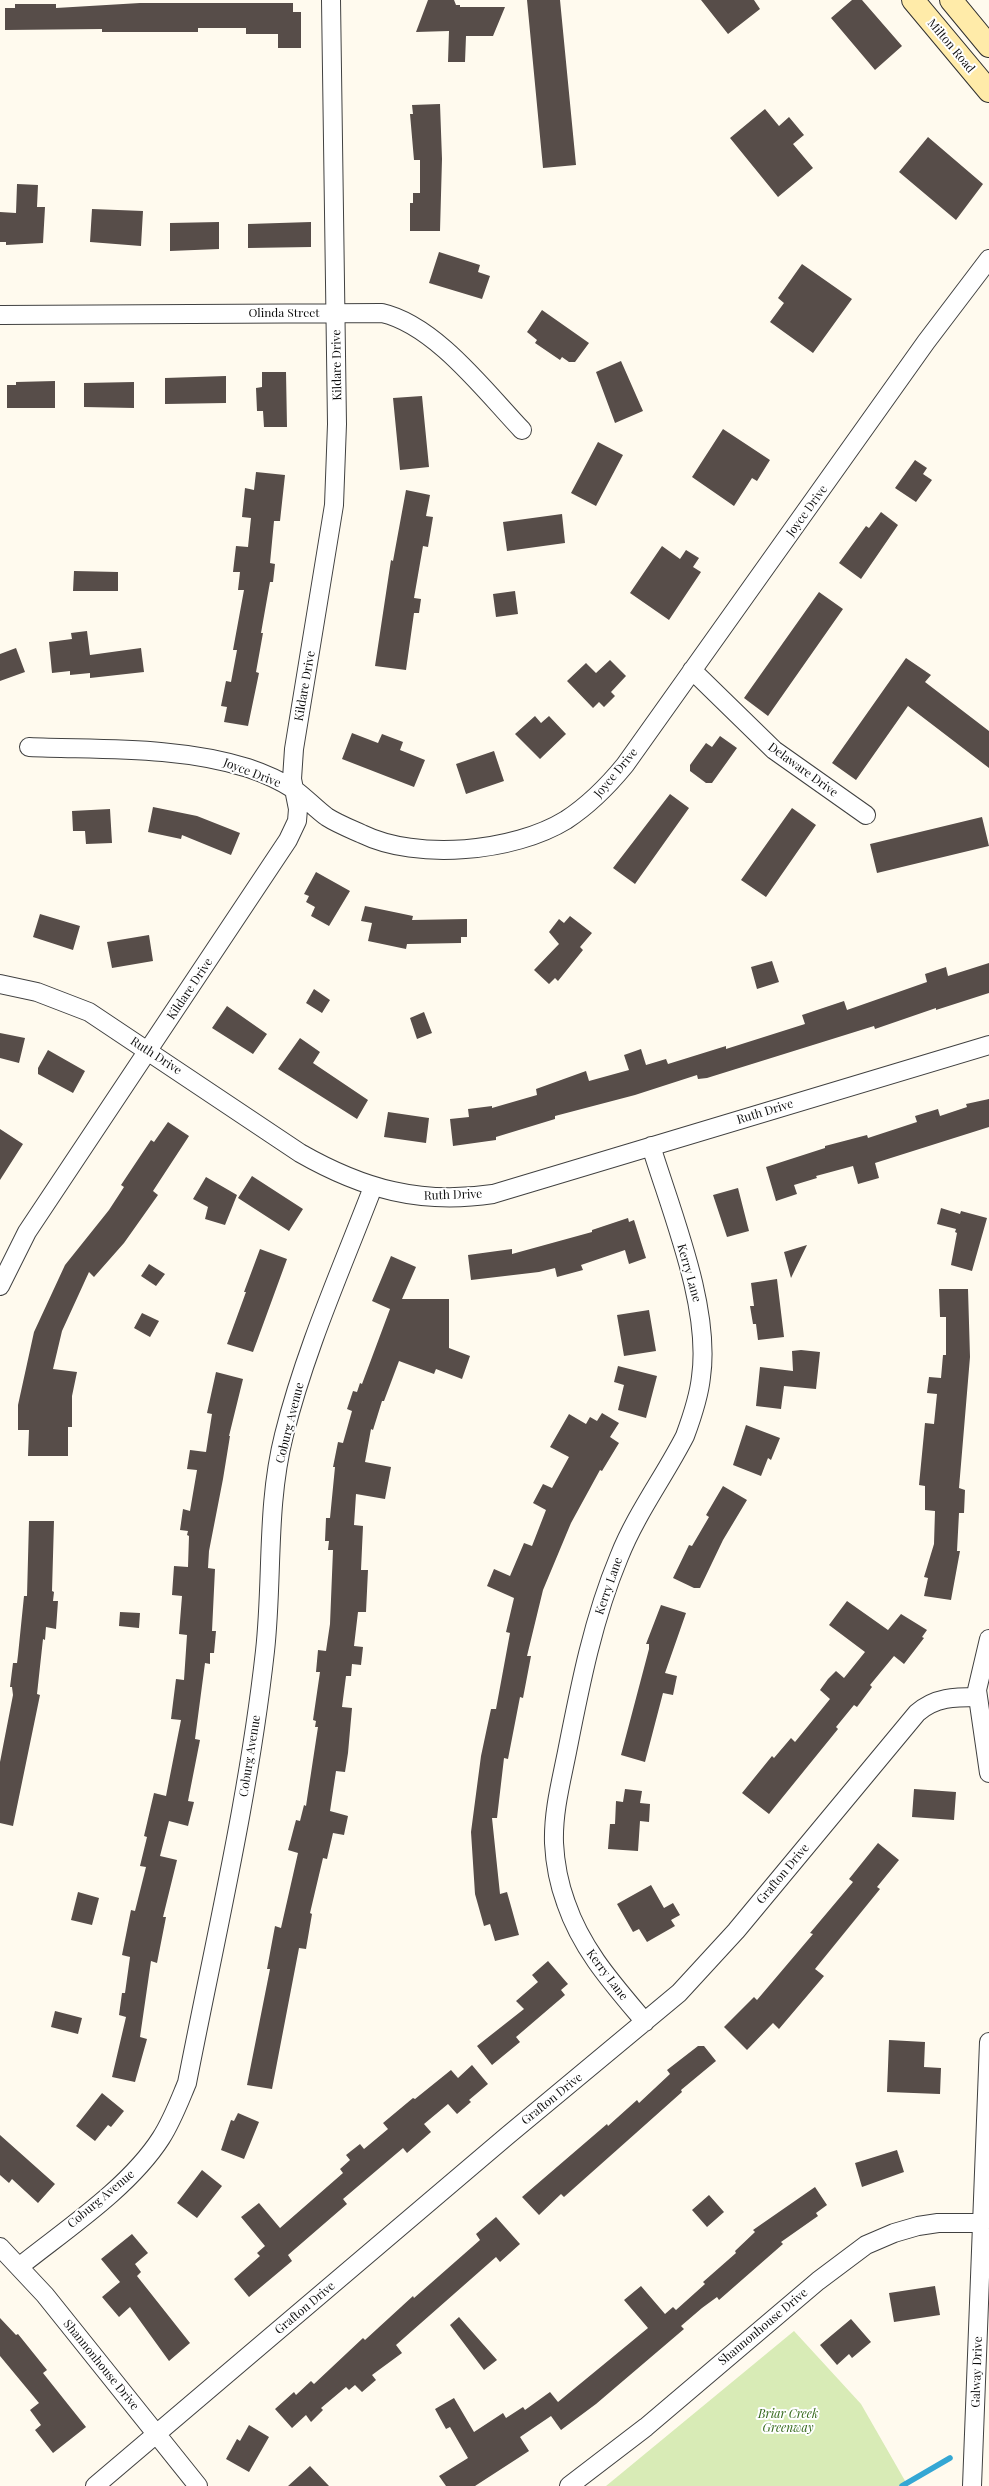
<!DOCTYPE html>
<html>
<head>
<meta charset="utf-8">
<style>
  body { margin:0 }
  canvas { display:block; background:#fffaee }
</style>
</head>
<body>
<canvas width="989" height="2486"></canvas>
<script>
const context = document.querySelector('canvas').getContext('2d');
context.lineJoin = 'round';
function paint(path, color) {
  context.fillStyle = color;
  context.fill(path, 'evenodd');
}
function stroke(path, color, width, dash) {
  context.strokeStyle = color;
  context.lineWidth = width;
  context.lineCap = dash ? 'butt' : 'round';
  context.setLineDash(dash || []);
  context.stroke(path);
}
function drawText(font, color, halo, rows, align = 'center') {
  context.font = font + ' "Playfair Display",serif';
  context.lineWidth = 4;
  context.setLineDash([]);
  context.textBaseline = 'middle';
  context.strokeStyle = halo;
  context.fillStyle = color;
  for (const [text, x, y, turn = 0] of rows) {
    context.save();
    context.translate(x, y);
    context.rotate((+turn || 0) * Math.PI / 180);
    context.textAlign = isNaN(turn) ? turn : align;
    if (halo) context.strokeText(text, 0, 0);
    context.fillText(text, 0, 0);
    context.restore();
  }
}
paint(new Path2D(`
  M794,2331L861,2404L908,2486H606Z`), '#d8ebb6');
stroke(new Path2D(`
  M902,2486L950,2458`), '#34a7d4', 5.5);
paint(new Path2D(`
  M428,0H454L456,5H460V7H505L493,36H466L465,62H448L449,31L416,32Z
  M527,0H560L576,165L543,168Z
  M701,0H754L760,9L728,34Z
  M852,0H862L902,46L875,70L831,18Z
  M140,3H293V12H301V48H278V34H246V28H198V32H102V29L5,30V8H15V4H56V8Z
  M440,104L442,159L440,231H410V203H413V193H420V160H414L410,114H413L412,105Z
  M765,109L779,126L789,117L804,135L793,144L813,168L778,197L730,138Z
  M928,137L983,184L956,220L899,172Z
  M17,184L38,185L37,207H45L43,243L6,245V242H0V212L16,213Z
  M92,209L143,211L141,246L90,242Z
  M219,222V249L170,251V223Z
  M311,222V247L248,248V224Z
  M439,252L480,265L478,272L490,276L482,299L429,283Z
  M802,264L852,299L813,353L770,322L784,303L778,298Z
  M542,310L589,343L575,362H569L562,357L560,360L535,343L537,340L527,332Z
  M621,361L643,411L615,423L596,372Z
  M262,372H286L287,427H264L263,411H257L256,388L262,387Z
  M226,376V403L165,404V378Z
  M55,381V408H7V385H16V382Z
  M134,382V408L84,407V383Z
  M422,396L429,467L400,470L393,398Z
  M723,429L770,460L757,481L752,478L734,506L692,477Z
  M598,442L623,455L596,506L571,493Z
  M915,460L927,468L923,474L932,480L916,502L895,488Z
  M256,472L285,475L280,521H274L270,563L275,564L273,582H270L261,633H263L256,672L259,673L248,726L224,722L227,707L221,706L226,681L231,682L237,650H233L244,590H238L240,572H233L236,546L248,547L251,518L242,517L245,488L254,490Z
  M406,490L430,495L426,516L433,517L428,547L423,546L414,598L421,599L419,613H414L406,670L375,666L391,560L393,561Z
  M881,512L898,525L861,579L839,563L866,526L869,528Z
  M562,514L565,543L507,551L503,522Z
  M662,546L680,559L686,550L699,558L693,567L701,572L669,620L630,593Z
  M74,571L118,572V591H73Z
  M515,591L518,614L496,617L493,594Z
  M819,592L843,609L768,716L744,698Z
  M87,631L90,655L141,648L144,672L90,678V673L70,675V671L52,673L49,642L72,639L71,633Z
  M16,648L25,672L0,681V654Z
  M906,658L931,675L925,682L989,731V768L908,706L856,780L832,763Z
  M610,660L626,676L611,692L615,696L604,707L599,702L593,708L567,681L586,663L596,673Z
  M535,716L541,723L549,716L566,734L540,759L515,734Z
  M352,733L378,743L382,734L403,742L400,750L425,760L414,787L342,759Z
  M720,736L737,748L712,783H706L690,771V765L706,743L712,747Z
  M494,751L504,781L466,794L456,764Z
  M670,794L689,808L635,884L613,868Z
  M153,807L197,816L240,833L231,855L182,835L181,839L148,832Z
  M792,808L816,825L766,897L741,880Z
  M110,809L112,843L86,844L85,831H73L72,811Z
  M982,817L989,846L877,873L870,844Z
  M316,872L350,891L329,926L311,916L315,907L306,902L309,896L304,894Z
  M365,906L413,916L412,920L467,919V937H461V943L407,944L406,949L368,941L372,923L361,921Z
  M40,914L80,926L73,950L33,937Z
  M570,916L592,933L580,947L583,950L558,981L555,978L549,984L534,970L559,944L549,932L559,919L564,923Z
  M149,935L153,961L112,968L107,942Z
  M772,961L779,982L757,989L751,967Z
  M989,963V993L936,1010V1008L875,1029L874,1026L707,1078L698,1079L697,1075L635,1095L555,1116V1119L496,1137V1140L453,1146L450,1119L469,1117L468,1109L492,1106V1108L537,1095L536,1089L586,1071L589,1081L629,1070L624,1055L641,1049L646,1065L666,1059L668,1064L726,1046V1049L805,1024L802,1015L844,1001L847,1010L927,982L925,974L946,967L948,976Z
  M314,989L330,1000L322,1013L306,1003Z
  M227,1006L267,1034L253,1054L212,1028Z
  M424,1012L432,1033L417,1039L410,1018Z
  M0,1033L25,1038L19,1063L0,1058Z
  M300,1038L320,1052L313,1063L368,1100L357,1119L278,1069Z
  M48,1050L85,1071L73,1093L38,1074V1068Z
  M989,1099V1127L875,1163L879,1178L858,1184L853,1166L816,1176L817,1178L794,1185L797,1194L776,1201L766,1167L825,1148V1146L867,1135L868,1138L917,1122L915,1116L938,1109L940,1116L967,1107L966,1104Z
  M388,1112L429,1118L426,1143L384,1137Z
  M168,1122L189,1136L153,1191L158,1195L124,1243L94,1277L89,1272L62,1331L53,1369L77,1372L72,1396V1427H68V1456H28L29,1430H18V1405L34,1332L65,1265L109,1210L124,1187L121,1185L151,1140L154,1142Z
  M0,1129L23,1144L0,1180Z
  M252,1176L303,1209L289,1231L238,1198Z
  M206,1177L237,1195L225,1225L205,1219L208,1207L193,1199Z
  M738,1188L749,1231L727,1237L713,1195Z
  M941,1208L960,1214L961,1211L987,1218L972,1271L951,1265L957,1233L955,1232L956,1229L937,1224Z
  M628,1218L629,1222L634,1220L646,1258L629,1264L625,1250L581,1265L583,1270L557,1277L555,1268L539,1272L471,1280L468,1255L512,1249V1254L592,1232V1230Z
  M807,1245L791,1278L784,1252Z
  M260,1249L287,1259L253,1352L227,1344L246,1292H244Z
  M391,1256L416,1267L402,1299H449V1348L470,1356L462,1379L436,1369L434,1374L399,1361L384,1401H382L373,1430L371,1429L365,1462L391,1467L385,1499L356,1494L354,1525L363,1526L361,1570H368L366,1612H358L354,1646L363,1647L361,1665L352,1664L351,1676H346L342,1707L352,1708L348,1753L345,1772L336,1771L330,1811L348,1816L344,1835L333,1833L327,1859L323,1858L310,1913L312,1914L306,1949L299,1948L272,2089L247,2085L270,1969H267L275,1926L281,1928L298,1853L288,1850L296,1820L300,1821L304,1805L306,1806L318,1727H315L316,1721L313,1720L320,1672H316L318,1650L326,1651L330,1624L333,1550H328L329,1541H325L326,1518H330L335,1467H333L338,1442L343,1443L352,1411L347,1409L353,1391L357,1392L360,1383L362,1384L390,1309L372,1301Z
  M149,1264L165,1274L156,1286L141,1276Z
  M777,1279L784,1337L758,1340L756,1324H753L750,1306H754L751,1283Z
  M939,1289H968L970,1357L959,1488L965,1490L964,1513H959L957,1551H960L951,1600L924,1596L928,1578L924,1577L934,1544L935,1511L925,1510V1486L919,1485L925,1423L934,1424L937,1394L927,1393L929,1377L941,1378L943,1355H946V1317H940Z
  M649,1310L656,1351L624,1356L617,1315Z
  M142,1313L159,1321L150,1337L134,1328Z
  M801,1350L820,1352L816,1389L784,1386L781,1409L756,1406L760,1367L793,1371L792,1351Z
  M618,1366L657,1376L646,1418L618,1410L624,1385L614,1382Z
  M216,1372L243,1379L229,1436H230L223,1479L209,1551L208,1568L215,1569L212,1631H216L214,1653H210V1664L205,1663L195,1739L200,1740L188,1801L194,1802L188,1826L169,1821L160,1856L177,1860L163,1917H166L157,1963L151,1961L140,2037L147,2039L135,2082L112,2077L126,2017L119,2015L122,1993H125L130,1957L122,1955L131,1910L135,1911L146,1867L140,1866L147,1837L144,1836L154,1793L166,1796L181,1720L171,1719L176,1679L184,1680L187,1635L179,1634L182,1596L172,1595L174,1566L188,1567L189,1536L187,1535L188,1531L180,1530L183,1509L190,1511L197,1470L187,1469L190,1450L206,1452L212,1414L207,1413Z
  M602,1413L619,1423L610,1437L619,1443L602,1471L600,1470L571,1523L543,1590L527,1656H531L523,1698L520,1697L508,1759L504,1758L497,1818H492L500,1894L507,1892L519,1935L495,1941L490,1924L484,1926L475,1894L471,1832L481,1756L491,1709H496L510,1633L506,1632L514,1598L487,1586L494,1569L510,1576L524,1543L532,1546L546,1510L533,1503L543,1484L552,1488L569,1457L550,1447L569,1414L586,1424L590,1417L597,1421Z
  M746,1425L780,1438L771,1460L768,1458L761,1476L733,1465Z
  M723,1486L747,1500L723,1540L700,1588H694L673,1578L689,1545L692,1546L709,1517L706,1515Z
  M29,1521H54L52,1591L54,1592L53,1601H58L56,1629L46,1627L45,1640L43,1639L37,1694L40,1695L13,1826L0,1823V1762L13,1695L12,1687H10L13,1663H17L18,1655L24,1596H27Z
  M847,1601L888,1630L901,1614L927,1630L922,1637L924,1638L904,1664L894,1656L870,1685L872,1687L857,1707L854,1705L836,1727L838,1729L769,1814L742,1793L772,1756L774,1758L791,1738L795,1742L830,1699L820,1690L828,1679L836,1671L844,1678L865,1652L829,1625Z
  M661,1605L686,1613L665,1673L677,1676L673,1695L663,1693L645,1762L621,1755L649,1649V1644H646Z
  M120,1612L140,1613L139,1628L119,1626Z
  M625,1789L642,1791L640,1803L650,1804L649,1822L640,1821L638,1851L608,1849L610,1824H615L616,1801L623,1802Z
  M914,1789L956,1792L954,1820L912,1817Z
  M878,1843L899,1860L877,1887L880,1889L815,1969L824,1976L779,2029L773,2023L747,2050L724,2027L754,1997L757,2000L813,1934L810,1933L853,1882L849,1879Z
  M651,1885L664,1908L673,1903L680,1915L671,1920L675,1926L647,1942L639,1929L633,1932L617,1904Z
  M78,1892L99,1898L92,1925L71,1920Z
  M548,1961L568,1984L561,1990L565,1995L516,2037L520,2042L492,2065L477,2046L524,2009L516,2001L538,1982L532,1975Z
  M55,2011L82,2018L78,2034L51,2027Z
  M889,2040L925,2042L924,2067L941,2068L940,2094L887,2092Z
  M698,2046H704L716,2061L681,2090L682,2092L636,2133L564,2197L561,2194L539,2215L522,2197L607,2124L608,2126L637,2100L639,2103L670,2074L667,2070Z
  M472,2065L488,2084L469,2100L471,2102L457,2114L448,2104L424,2124L431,2132L407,2153L403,2148L343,2199L347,2204L288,2255L292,2261L249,2297L234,2279L260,2256L257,2253L265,2246L241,2217L259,2203L280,2228L343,2173L340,2169L350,2160L346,2155L360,2144L364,2149L388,2129L383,2123L413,2098L415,2099L451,2070L458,2078Z
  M102,2093L124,2111L111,2127L108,2125L95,2141L76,2126Z
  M238,2113L259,2122L244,2159L221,2150L231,2120L234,2121Z
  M0,2135L55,2184L38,2203L12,2179L9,2183L0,2175Z
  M897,2150L904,2172L862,2187L855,2163Z
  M202,2170L222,2186L197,2218L177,2203Z
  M815,2187L827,2205L816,2213L818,2216L781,2242L783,2244L719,2300L717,2297L702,2308L681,2326L684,2329L596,2404L561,2430L551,2416L520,2437L529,2451L475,2486H446L439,2476L468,2458L450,2427L446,2429L435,2409L454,2398L474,2432L503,2413L506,2418L523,2407L525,2410L550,2392L558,2402L648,2328L624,2300L641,2286L665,2314L673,2307L676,2310L705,2284L703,2282L736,2253L735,2251L755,2232L753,2230Z
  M709,2195L724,2212L707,2227L692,2210Z
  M496,2217L520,2244L500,2262L496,2257L396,2345L402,2353L372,2375L376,2380L362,2392L355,2385L349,2390L346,2387L321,2408L323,2410L311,2422L306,2415L292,2428L275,2409L294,2392L296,2395L311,2381L314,2384L363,2338L365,2340L413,2296L414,2298L480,2240L476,2234Z
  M132,2234L148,2253L135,2264L141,2272L137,2276L190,2343L169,2361L130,2307L119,2317L102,2297L120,2282L101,2259Z
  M935,2286L940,2315L894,2322L889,2293Z
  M459,2317L497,2360L484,2370L450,2325Z
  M0,2318L16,2335L18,2334L47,2370L43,2373L86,2427L53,2453L35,2430L41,2425L30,2410L39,2403L0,2356Z
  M851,2319L871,2342L852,2358L849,2354L837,2365L820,2345Z
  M249,2425L269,2437L249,2472L226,2459L237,2439L240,2441Z
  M310,2466L329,2486H288Z`), '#574d49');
const street = new Path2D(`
  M0,315L382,313C435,325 485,391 522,430
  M692,670L774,750L866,815
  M29,747C101,750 178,746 248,768C263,773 281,781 295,790C306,798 316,809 327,817C338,824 351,829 362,834C417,861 514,852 566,820C589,805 607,787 625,765L926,342L989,259
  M0,984L37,992L89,1012L300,1153C363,1189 421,1205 493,1194L989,1045
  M0,1286L27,1232L288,840L297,821L298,809L292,779L294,749L334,505L337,424L331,0
  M989,1639L977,1690L989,1773
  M645,2022C613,1984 582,1950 566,1903C559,1884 555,1863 554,1843C553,1812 561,1782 567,1752C580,1686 593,1619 619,1557C636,1514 664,1477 685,1436C692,1417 699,1397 701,1377C711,1308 672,1214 651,1146
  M0,2247L45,2295L198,2486
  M19,2267C65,2230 129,2188 161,2138C172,2121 179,2102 187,2083C215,1939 249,1796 265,1651C273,1579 266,1506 284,1435C305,1350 342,1268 373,1187
  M95,2486L507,2136L679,1993L736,1931L917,1713C935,1697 955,1697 978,1697
  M569,2486L646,2427L818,2281L866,2245L894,2233L918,2226L938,2223H982
  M972,2486L989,2042`);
const secondary = new Path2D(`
  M913,0L989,91
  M951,0L989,46`);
stroke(street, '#414141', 20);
stroke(secondary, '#303030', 24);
stroke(street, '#fff', 18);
stroke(secondary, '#ffeba9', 22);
drawText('12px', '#0e0e0e', '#fff', [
  ["Milton Road",951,46,50],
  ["Olinda Street",284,313],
  ["Kildare Drive",337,365,-91],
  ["Joyce Drive",807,511,-54],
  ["Kildare Drive",305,686,-80],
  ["Delaware Drive",803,770,36],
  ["Joyce Drive",252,773,21],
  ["Joyce Drive",616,773,-50],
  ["Kildare Drive",190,989,-56],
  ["Ruth Drive",156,1056,33],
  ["Ruth Drive",765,1112,-17],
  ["Ruth Drive",453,1195,-2],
  ["Kerry Lane",689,1273,74],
  ["Coburg Avenue",290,1423,-76],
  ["Kerry Lane",609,1586,-71],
  ["Coburg Avenue",250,1756,-81],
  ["Grafton Drive",783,1874,-50],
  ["Kerry Lane",607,1975,53],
  ["Grafton Drive",552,2099,-39],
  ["Coburg Avenue",101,2199,-40],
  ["Grafton Drive",305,2308,-40],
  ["Shannonhouse Drive",763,2327,-40],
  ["Shannonhouse Drive",101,2365,51],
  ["Galway Drive",977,2372,-88]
]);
drawText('italic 12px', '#34691b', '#fff', [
  ["Briar Creek",788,2414],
  ["Greenway",788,2428]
]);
</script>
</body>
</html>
